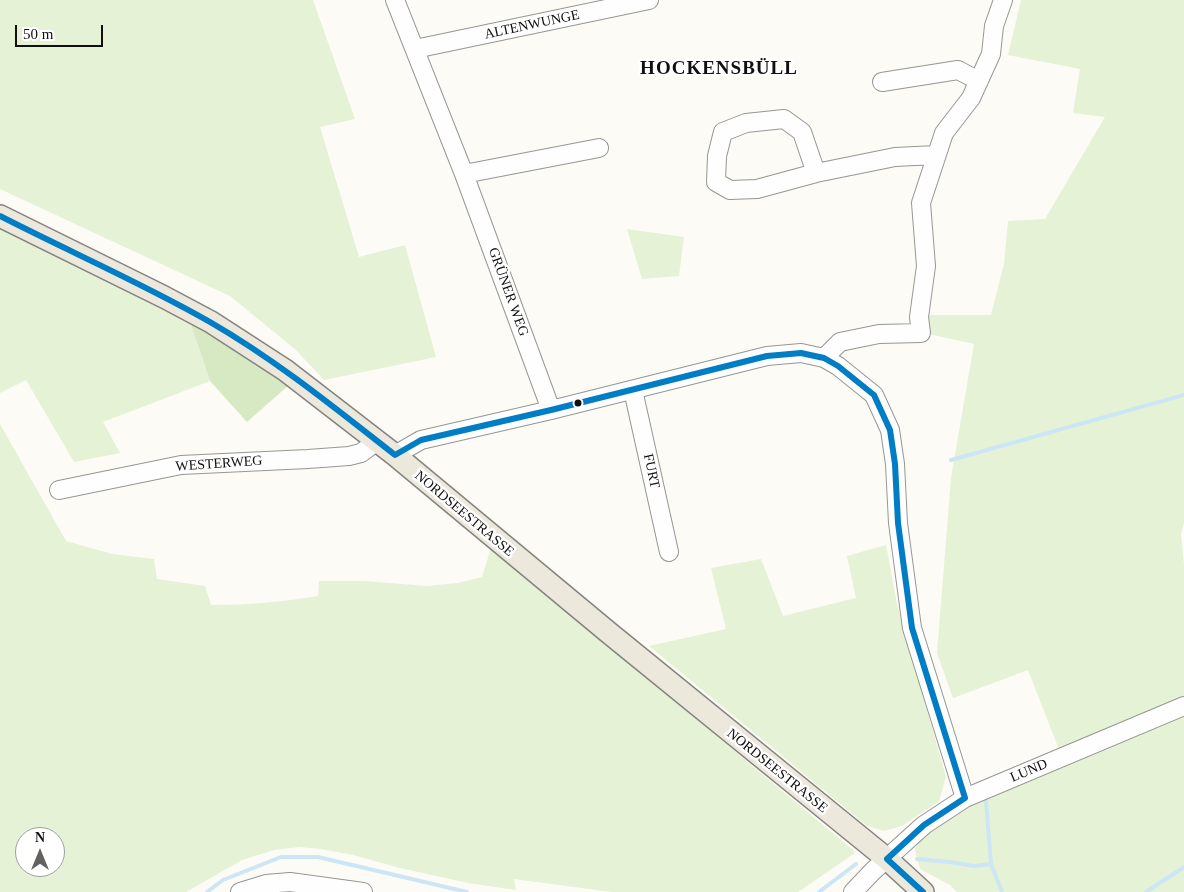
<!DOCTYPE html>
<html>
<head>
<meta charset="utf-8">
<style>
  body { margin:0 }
  #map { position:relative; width:1184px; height:892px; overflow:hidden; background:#fcfbf5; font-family:Georgia,serif }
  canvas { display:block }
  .north { position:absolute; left:15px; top:827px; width:50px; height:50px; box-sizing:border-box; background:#fff; border:1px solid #9f9f9f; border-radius:50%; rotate:0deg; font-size:14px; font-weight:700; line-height:20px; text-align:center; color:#101010 }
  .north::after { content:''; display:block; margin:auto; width:18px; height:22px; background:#636260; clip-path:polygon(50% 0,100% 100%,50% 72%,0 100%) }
  .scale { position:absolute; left:15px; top:25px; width:88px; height:22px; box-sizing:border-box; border:2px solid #101010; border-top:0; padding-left:6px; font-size:15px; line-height:18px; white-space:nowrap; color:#101010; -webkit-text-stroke:4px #fff; paint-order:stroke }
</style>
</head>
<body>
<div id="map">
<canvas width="1184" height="892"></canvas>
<div class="north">N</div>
<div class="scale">50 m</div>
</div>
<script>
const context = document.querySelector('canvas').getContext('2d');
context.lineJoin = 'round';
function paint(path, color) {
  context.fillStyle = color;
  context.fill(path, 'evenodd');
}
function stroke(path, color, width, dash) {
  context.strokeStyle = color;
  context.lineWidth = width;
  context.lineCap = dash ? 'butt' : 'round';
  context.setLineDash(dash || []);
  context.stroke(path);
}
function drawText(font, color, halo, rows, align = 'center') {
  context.font = font + ' Georgia,serif';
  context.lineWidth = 5;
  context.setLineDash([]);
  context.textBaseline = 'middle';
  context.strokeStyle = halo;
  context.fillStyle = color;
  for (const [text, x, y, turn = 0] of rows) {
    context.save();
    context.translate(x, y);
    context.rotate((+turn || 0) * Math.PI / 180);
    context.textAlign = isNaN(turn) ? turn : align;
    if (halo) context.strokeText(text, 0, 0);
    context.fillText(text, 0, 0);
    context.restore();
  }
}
paint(new Path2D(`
  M0,0H313L355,119L320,127L359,257L405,245L436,357L324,380L296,350L230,296L0,189Z
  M1021,0H1184V523L1181,534L1184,565V700L1060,752L1028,670L953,698L937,653L951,478L974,344L929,334V315H991L1004,264L1008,221L1045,219L1105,117L1073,113L1080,69L1008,55Z
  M0,224L190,322L210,381L103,422L120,453L74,462L26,380L0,393Z
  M627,229L684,237L679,276L642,279Z
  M0,424L66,541L112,554L154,559L157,579L205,586L211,605C248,605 282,602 318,596L319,581H364L427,586L458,583L482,577L491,548L853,850L855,853L798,892H612L514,879L516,890L468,883L400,868L353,855L321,849L299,847L274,850L242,860L186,892H0ZM25,837H55V867H25Z
  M886,545L897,604L946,777L939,801L902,826L884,831L867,826L649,646L726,629L711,568L761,559L783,616L856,598L847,556Z
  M1184,714V892H957L950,885L920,869L915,851L918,841L935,824L985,798Z`), '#e5f2d5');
paint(new Path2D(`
  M190,322L245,352L289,385L247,422L210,381Z`), '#d6e9c3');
stroke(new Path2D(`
  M951,460L1184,395
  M986,801L991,864L1002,892
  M917,859L950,862L974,866L991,864
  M207,892L223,880L281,857H318L467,892
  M819,892L856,864
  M1146,892L1184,867`), '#cce6f6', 4);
const minor = new Path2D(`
  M395,0L464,174L551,410
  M415,49L649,0
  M882,82L958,70L979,81
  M816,173L802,132L784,119L746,123L723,132L717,156L716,182L730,190L757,189L816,173L895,157L936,155
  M464,174L599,148
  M824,358L840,342L879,334L921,333L919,317L926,266L921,203L944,133L971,98L991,54L994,26L1003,0
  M633,390L669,552
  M395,455L421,440L551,410L767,356L801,353L824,358L838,366L874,395L890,430L895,464L898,523L912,628L965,798
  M59,490L181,465L308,459L349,456L361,453L377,441
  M240,892L266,884L290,882L363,892
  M853,892L873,871L924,825L965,798L1184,706`);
const major = new Path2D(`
  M0,216L164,297L211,322L285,370L395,455L608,632L887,859L923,892`);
stroke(minor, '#969693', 20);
stroke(major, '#848380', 24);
stroke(minor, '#fffefe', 18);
stroke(major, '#ece8db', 21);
stroke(new Path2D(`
  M0,216C70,252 142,283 210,322C276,360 335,408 395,455L421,440L551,410L767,356L801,353L824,358L838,366L874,395L890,430L895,464L898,523L912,628L965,798L924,825L887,859L923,892`), '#007dc5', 6);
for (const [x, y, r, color] of [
  [578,403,4.5,"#101010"]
]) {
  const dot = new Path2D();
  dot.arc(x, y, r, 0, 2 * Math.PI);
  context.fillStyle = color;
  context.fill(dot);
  stroke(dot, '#fff', 2);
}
drawText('14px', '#101010', '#fff', [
  ["ALTENWUNGE",532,25,-12],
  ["GRÜNER WEG",508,292,70],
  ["WESTERWEG",219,464,-4],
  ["FURT",651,471,78],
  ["NORDSEESTRASSE",464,514,40],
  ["NORDSEESTRASSE",777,771,39],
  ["LUND",1029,771,-23]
]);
context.letterSpacing = '1px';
drawText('bold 19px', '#101010', '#fff', [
  ["HOCKENSBÜLL",719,69]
]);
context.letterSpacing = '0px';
</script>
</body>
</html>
